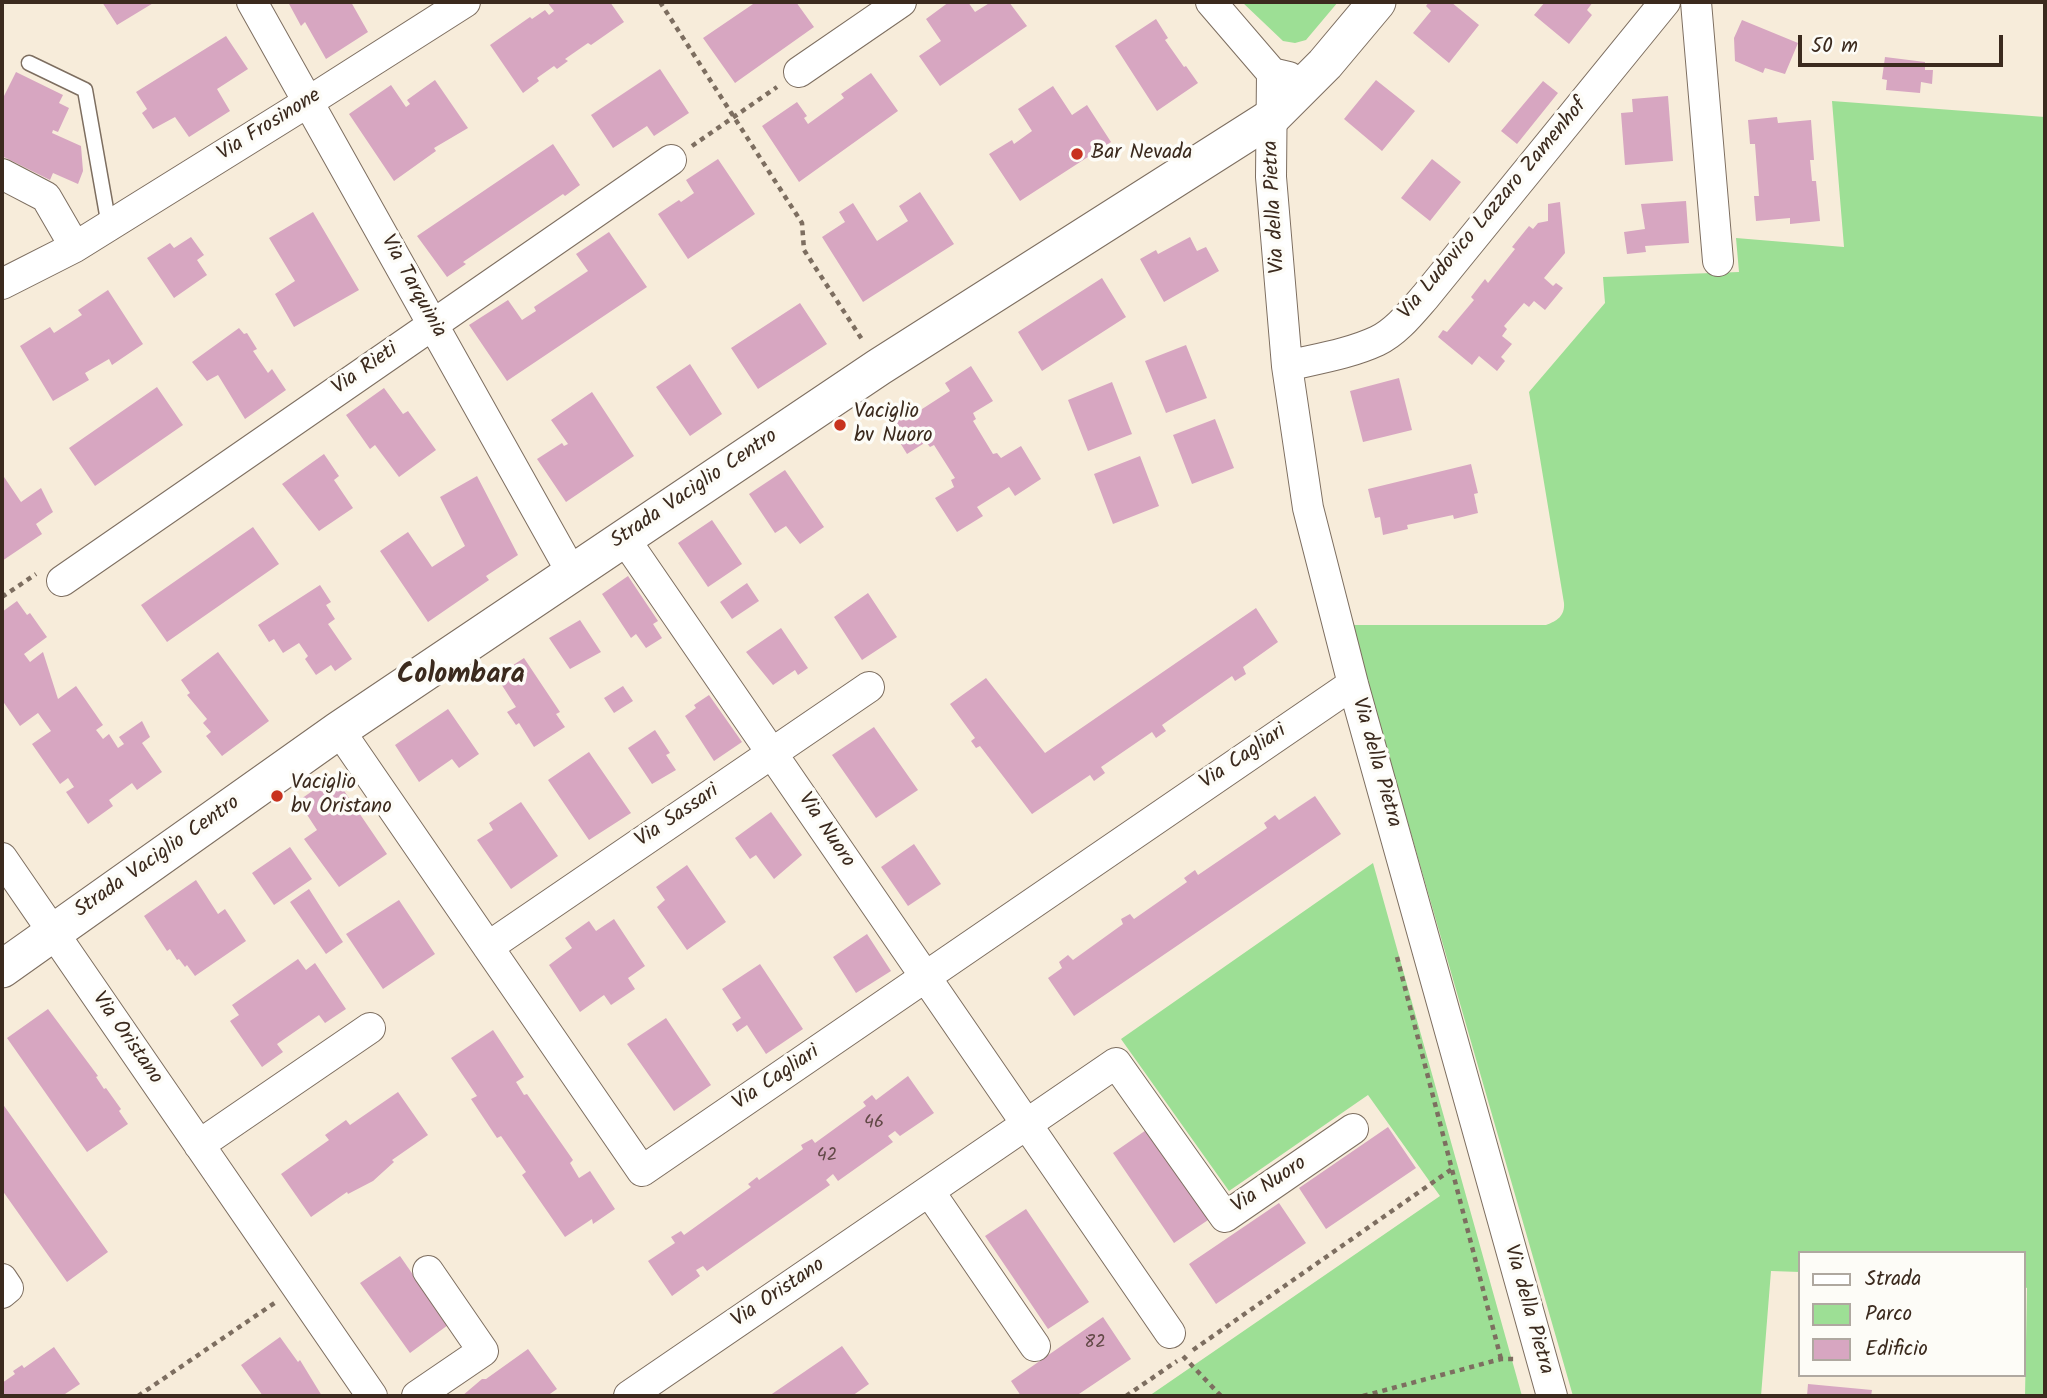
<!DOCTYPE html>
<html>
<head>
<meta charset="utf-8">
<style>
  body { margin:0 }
  #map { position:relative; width:2047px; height:1398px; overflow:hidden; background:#f7ecda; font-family:Kalam,sans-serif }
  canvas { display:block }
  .frame { position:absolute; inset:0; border:4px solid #3b2a1e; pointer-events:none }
  .legend { position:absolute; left:1798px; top:1251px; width:228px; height:126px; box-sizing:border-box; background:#fdfcf7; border:2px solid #afa8a0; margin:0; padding:9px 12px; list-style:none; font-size:21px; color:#3b2a1e }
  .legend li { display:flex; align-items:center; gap:14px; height:35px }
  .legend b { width:35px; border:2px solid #afa8a0 }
  .scale { position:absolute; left:1798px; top:35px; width:205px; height:32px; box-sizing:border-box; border:4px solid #3b2a1e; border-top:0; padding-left:9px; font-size:21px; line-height:24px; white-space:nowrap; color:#3b2a1e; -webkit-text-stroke:5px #fdfcf7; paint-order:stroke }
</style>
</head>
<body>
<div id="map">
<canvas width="2047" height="1398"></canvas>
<div class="frame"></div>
<ul class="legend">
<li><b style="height:9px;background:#fff"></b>Strada</li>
<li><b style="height:19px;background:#9ddf95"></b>Parco</li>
<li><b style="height:19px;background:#d7a6c1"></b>Edificio</li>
</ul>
<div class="scale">50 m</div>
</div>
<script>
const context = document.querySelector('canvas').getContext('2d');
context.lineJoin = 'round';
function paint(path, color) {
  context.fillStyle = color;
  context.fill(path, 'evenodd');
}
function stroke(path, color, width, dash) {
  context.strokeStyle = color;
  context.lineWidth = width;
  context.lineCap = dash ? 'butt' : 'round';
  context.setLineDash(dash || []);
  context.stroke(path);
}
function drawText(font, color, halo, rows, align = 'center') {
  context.font = font + ' Kalam,sans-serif';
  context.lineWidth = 7;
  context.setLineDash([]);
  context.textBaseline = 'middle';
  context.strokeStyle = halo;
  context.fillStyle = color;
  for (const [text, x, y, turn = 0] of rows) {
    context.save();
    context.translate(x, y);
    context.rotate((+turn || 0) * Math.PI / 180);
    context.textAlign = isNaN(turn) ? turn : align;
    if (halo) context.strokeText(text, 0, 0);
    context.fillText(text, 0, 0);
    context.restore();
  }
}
paint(new Path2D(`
  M1242,2H1338L1306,40L1295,43L1283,41Z
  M1832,101L2045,117V1396H2025L2027,1288L2024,1287V1253H1800V1272L1771,1271L1761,1396H1573L1351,625H1546C1557,621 1565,616 1564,603L1529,392L1605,303L1603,277L1739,272L1736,238L1844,247Z
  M1373,863L1522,1396H1149L1440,1196L1368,1095L1229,1191L1121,1039Z`), '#9ddf95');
paint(new Path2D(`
  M102,2H155L117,25Z
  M288,2H351L368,32L326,59L305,22L301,26Z
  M547,2H610L624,22L591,45L588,43L565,59L568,61L557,69L554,66L537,78L539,81L523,93L490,45L530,17L532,19L545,10L549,15L554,11Z
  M756,2H796L814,27L735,83L703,38Z
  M949,2H968L975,12L991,2H1009L1027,26L940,86L919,56L941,41L926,19Z
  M1429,2H1451L1479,25L1449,63L1413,33L1431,11L1426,6Z
  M1545,2H1593L1587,10L1592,15L1569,44L1534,15Z
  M1156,19L1168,38L1165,40L1184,67L1186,66L1198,83L1157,111L1115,46Z
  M1742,20L1798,43L1785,74L1765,68L1763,73L1735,61L1734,38Z
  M226,36L248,69L217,89L230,111L189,137L175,117L153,129L142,113L147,109L136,92Z
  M1885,57L1925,62V70H1933L1932,84L1921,82L1920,93L1886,90L1887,80L1882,79Z
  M660,69L689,113L654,136L647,126L613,148L591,115Z
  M16,72L63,95L59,103L69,108L58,132L53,130L52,133L81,146L83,171L78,184L53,173L50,180L2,156V100Z
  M871,73L898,111L799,182L762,126L797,102L807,116L804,118L808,124L844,98L841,94Z
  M435,80L468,128L434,148L436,151L394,181L349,114L391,85L406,107L410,104L407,100Z
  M1376,80L1415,111L1382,151L1344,119Z
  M1543,81L1558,93L1517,144L1501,131Z
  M1053,86L1072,115L1087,105L1111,142L1020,201L989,154L1012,140L1014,144L1032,131L1018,109Z
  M1668,96L1673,161L1625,165L1621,113L1633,112L1632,99Z
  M1777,117L1778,123L1811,120L1814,160H1810L1812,181H1816L1820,221L1790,224V218L1756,221L1754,196H1759L1755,144H1750L1748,120Z
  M553,144L580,185L565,196L563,194L463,262L466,264L447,277L417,236Z
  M718,159L755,214L688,259L658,214L679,200L681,202L694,193L686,180Z
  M1432,159L1461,182L1430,221L1401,198Z
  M920,192L954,244L863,302L822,237L845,222L839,212L853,203L877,241L908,221L899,206Z
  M1686,201L1689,243L1645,246L1646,252L1627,254L1624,232L1645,229L1641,204Z
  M1560,202L1565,253L1544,278L1553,286L1556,283L1563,288L1545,310L1534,301L1529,307L1524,303L1504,326L1507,329L1502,336L1512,344L1501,357L1505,361L1497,371L1479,356L1472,365L1438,337L1443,330L1447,332L1474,300L1471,297L1485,279L1488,283L1515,249L1512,247L1529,226L1533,229L1538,223L1548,221V204Z
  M313,212L359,290L294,327L275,294L295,281L269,238Z
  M609,232L647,287L507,381L469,325L508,300L522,320L536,311L534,307L588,271L576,254Z
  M191,237L204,255L197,260L207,275L174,298L147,258L170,243L174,248Z
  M1190,237L1197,251L1206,247L1219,271L1164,302L1140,259L1156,250L1158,254Z
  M1102,278L1126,317L1042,371L1018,332Z
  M108,290L143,344L112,365L109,359L85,373L89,380L53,401L20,346L50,327L54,333L82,315L78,310Z
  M800,303L827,344L758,389L731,348Z
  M239,328L244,334L247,333L257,349L253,351L268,373L272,369L286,390L245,419L218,375L207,381L192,362Z
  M1186,345L1207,398L1166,413L1145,361Z
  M690,364L722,414L690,436L656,387Z
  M971,366L993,401L973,413L976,419L973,421L993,454L997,453L1001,458L1021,446L1041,479L1015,496L1009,487L977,507L983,516L957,532L935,498L954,487L951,480L955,478L934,445L930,447L926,442L907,454L886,420L914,403L919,411L950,391L945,383Z
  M1399,378L1412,430L1363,442L1350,391Z
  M1112,382L1132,434L1088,451L1068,400Z
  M157,387L183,425L95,486L69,448Z
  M384,388L403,414L408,411L436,450L399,477L375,445L370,449L346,415Z
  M592,392L634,456L566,502L537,459L562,443L564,446L568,444L551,420Z
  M1215,419L1234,468L1192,484L1173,435Z
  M324,454L339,476L334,480L353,508L319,531L282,484Z
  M1140,456L1159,506L1113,524L1094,474Z
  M1471,464L1478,493L1474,494L1478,513L1454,519L1453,515L1407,525L1408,529L1383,535L1380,517L1375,518L1368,489Z
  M785,470L824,527L800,544L786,526L775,533L749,494Z
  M2,474L21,502L41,488L53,512L36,524L42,534L2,561Z
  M477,476L518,555L486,576L489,580L428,622L380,551L408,532L432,567L465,546L440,497Z
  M712,520L742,564L708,587L678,543Z
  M253,527L279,564L167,642L141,605Z
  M628,576L658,621L653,624L662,638L646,648L636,634L631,638L602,594Z
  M747,583L759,601L732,619L720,602Z
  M320,585L331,602L326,605L335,619L328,624L352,659L335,671L331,665L316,675L305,659L308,656L299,643L283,653L274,639L269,642L258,625Z
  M868,593L897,637L862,660L834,617Z
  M17,601L27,615L30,613L47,637L24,654L30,662L43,652L58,699L76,686L103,725L96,730L103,739L109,734L118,748L124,744L119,737L142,721L150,737L142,743L162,772L137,790L132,783L109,800L113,806L88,824L66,792L74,787L68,778L60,784L32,744L51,731L38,713L20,726L2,700V667L4,665L2,661V612Z
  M1256,608L1278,642L1243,667L1246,674L1235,681L1232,676L1162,725L1166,731L1156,738L1152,732L1101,767L1105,773L1094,781L1090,775L1032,814L980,746L976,748L971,741L975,738L950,704L986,678L1045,753Z
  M580,620L601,652L570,669L549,638Z
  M781,628L808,668L798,675L795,670L773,685L746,652Z
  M218,652L269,721L222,756L206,736L211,732L203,723L207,719L187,695L190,693L181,680Z
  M524,658L560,712L556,714L565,727L534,747L519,723L516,725L507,712L516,707L496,676L493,678L491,674L501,668L504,671Z
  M623,686L633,701L614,713L604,698Z
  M709,695L742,742L714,761L685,716L696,708L694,705Z
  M448,709L479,754L459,768L452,759L419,782L395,745Z
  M874,727L918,790L876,818L832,755Z
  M655,730L670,753L666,755L676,770L652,784L628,748Z
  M589,752L631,813L589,840L548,780Z
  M334,776L387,854L339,887L304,839L317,830L298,801Z
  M1315,796L1341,834L1074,1016L1048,978L1062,968L1059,962L1068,955L1073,960L1123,924L1121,919L1130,914L1134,919L1187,882L1184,878L1195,870L1198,875L1267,828L1264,823L1275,815L1279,820Z
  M521,802L558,856L511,889L477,840L493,830L489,823Z
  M771,812L802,855L774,879L756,855L750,859L735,838Z
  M914,844L941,884L908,906L881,867Z
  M290,847L312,879L274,905L252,873Z
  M687,865L726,922L687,950L657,907L665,900L656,887Z
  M196,880L218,914L225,909L246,941L195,976L187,965L185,967L179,959L177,960L170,949L167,951L144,916Z
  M309,889L343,942L326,954L290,902Z
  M399,900L435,954L383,989L346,934Z
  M614,919L645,966L628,978L635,989L611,1005L604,995L580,1012L549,965L572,948L565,938L589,921L596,931Z
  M867,934L891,971L856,993L833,957Z
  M298,959L306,970L315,963L346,1009L325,1023L319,1015L277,1044L283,1052L262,1067L230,1021L239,1015L232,1005Z
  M760,964L803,1029L766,1054L747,1025L737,1032L732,1024L741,1018L722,989Z
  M48,1009L98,1076L96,1077L104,1089L106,1088L121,1109L119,1111L128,1124L87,1152L7,1038Z
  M666,1018L711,1085L674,1111L627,1044Z
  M493,1030L524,1077L516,1082L524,1095L527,1094L573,1160L570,1163L579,1178L590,1171L615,1209L593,1224L592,1219L565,1237L522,1175L526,1172L501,1136L497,1138L471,1099L477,1096L451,1058Z
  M908,1076L934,1113L900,1136L895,1131L888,1136L893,1142L838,1181L833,1174L826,1180L830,1185L707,1271L703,1266L696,1270L700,1276L672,1296L648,1261L675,1243L671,1237L681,1231L684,1235L751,1187L748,1184L757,1177L759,1180L803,1149L801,1145L812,1139L815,1143L866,1106L863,1102L872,1095L876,1100Z
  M398,1092L428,1135L392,1160L394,1162L373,1181L348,1194L347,1192L311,1217L281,1174L329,1140L325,1135L346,1120L350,1125Z
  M2,1103L108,1252L67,1282L2,1190Z
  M1152,1126L1214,1216L1174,1243L1113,1153Z
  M1388,1127L1416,1168L1326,1229L1299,1188Z
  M1279,1203L1306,1243L1216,1304L1189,1264Z
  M1026,1209L1089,1302L1048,1329L985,1236Z
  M400,1256L448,1325L410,1353L360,1283Z
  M1103,1317L1131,1359L1076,1396H1021L1011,1381Z
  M280,1337L298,1362L300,1360L322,1396H263L241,1365Z
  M842,1346L869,1384L852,1396H769Z
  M54,1347L80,1384L62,1396H2V1383L15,1374L13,1371L22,1365L24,1368Z
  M528,1349L557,1389L547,1396H462L482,1379H486Z
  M1808,1384L1872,1390L1871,1396H1807Z`), '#d7a6c1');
const service = new Path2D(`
  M29,63L85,90L109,226`);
const minor = new Path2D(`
  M252,2L572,573
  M1211,2L1272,73L1289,77
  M1696,2L1718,261
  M799,72L901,2
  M1272,73L1271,177L1287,366L1308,508L1353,684L1552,1396
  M2,174L46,197L75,247
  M2,284L75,247L308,102L465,2
  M1287,366C1316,359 1349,354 1377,341C1396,332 1411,313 1425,297L1665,2
  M624,538L1170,1333
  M62,581L671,160
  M339,730L642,1171L1353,684
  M2,858L372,1396
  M488,947L869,687
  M199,1145L370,1028
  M929,1191L1035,1346
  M2,1279L8,1288L2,1293
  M417,1396L483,1351L428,1271
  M629,1396L1116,1063L1225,1217L1353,1129`);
const tertiary = new Path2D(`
  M2,969L339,730L879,367L1272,117L1325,64L1377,2`);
stroke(service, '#7d6e60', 17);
stroke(minor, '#7d6e60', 32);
stroke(tertiary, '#7d6e60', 39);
stroke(new Path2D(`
  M660,2L802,223L804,250L863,341
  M692,146L777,87
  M2,597L36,574
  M1397,957L1501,1359
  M1193,1350L1452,1169
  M1183,1356L1221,1396
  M138,1396L276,1302
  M1126,1396L1177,1361
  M1363,1396L1501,1359H1515`), '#7d6e60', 4.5, [5, 5]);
stroke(service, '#fff', 14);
stroke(minor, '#fff', 30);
stroke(tertiary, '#fff', 37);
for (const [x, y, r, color] of [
  [1077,154,7,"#c8321e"],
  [840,425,7,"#c8321e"],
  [277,796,7,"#c8321e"]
]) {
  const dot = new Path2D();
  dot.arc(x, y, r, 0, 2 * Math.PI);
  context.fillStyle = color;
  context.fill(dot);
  stroke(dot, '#fdfcf7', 2.5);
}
drawText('18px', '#624947', null, [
  ["46",874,1124],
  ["42",827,1157],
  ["82",1095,1344]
]);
drawText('21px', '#3b2a1e', '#fdfcf7', [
  ["Via Frosinone",270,126,-32],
  ["Via della Pietra",1276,207,-93],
  ["Via Ludovico Lazzaro Zamenhof",1494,210,-50],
  ["Via Tarquinia",412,287,61],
  ["Via Rieti",366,370,-35],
  ["Strada Vaciglio Centro",695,490,-34],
  ["Via Cagliari",1244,758,-34],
  ["Via della Pietra",1375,763,74],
  ["Via Sassari",678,817,-34],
  ["Via Nuoro",825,831,56],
  ["Strada Vaciglio Centro",158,858,-35],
  ["Via Oristano",126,1039,55],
  ["Via Cagliari",777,1079,-34],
  ["Via Nuoro",1270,1186,-34],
  ["Via Oristano",779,1294,-34],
  ["Via della Pietra",1527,1310,74]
]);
drawText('21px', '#3b2a1e', '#fdfcf7', [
  ["Bar Nevada",1091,154],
  ["Vaciglio",854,413],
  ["bv Nuoro",854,437],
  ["Vaciglio",291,784],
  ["bv Oristano",291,808]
], 'left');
drawText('bold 28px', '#3b2a1e', '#fdfcf7', [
  ["Colombara",461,677]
]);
</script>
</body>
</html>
